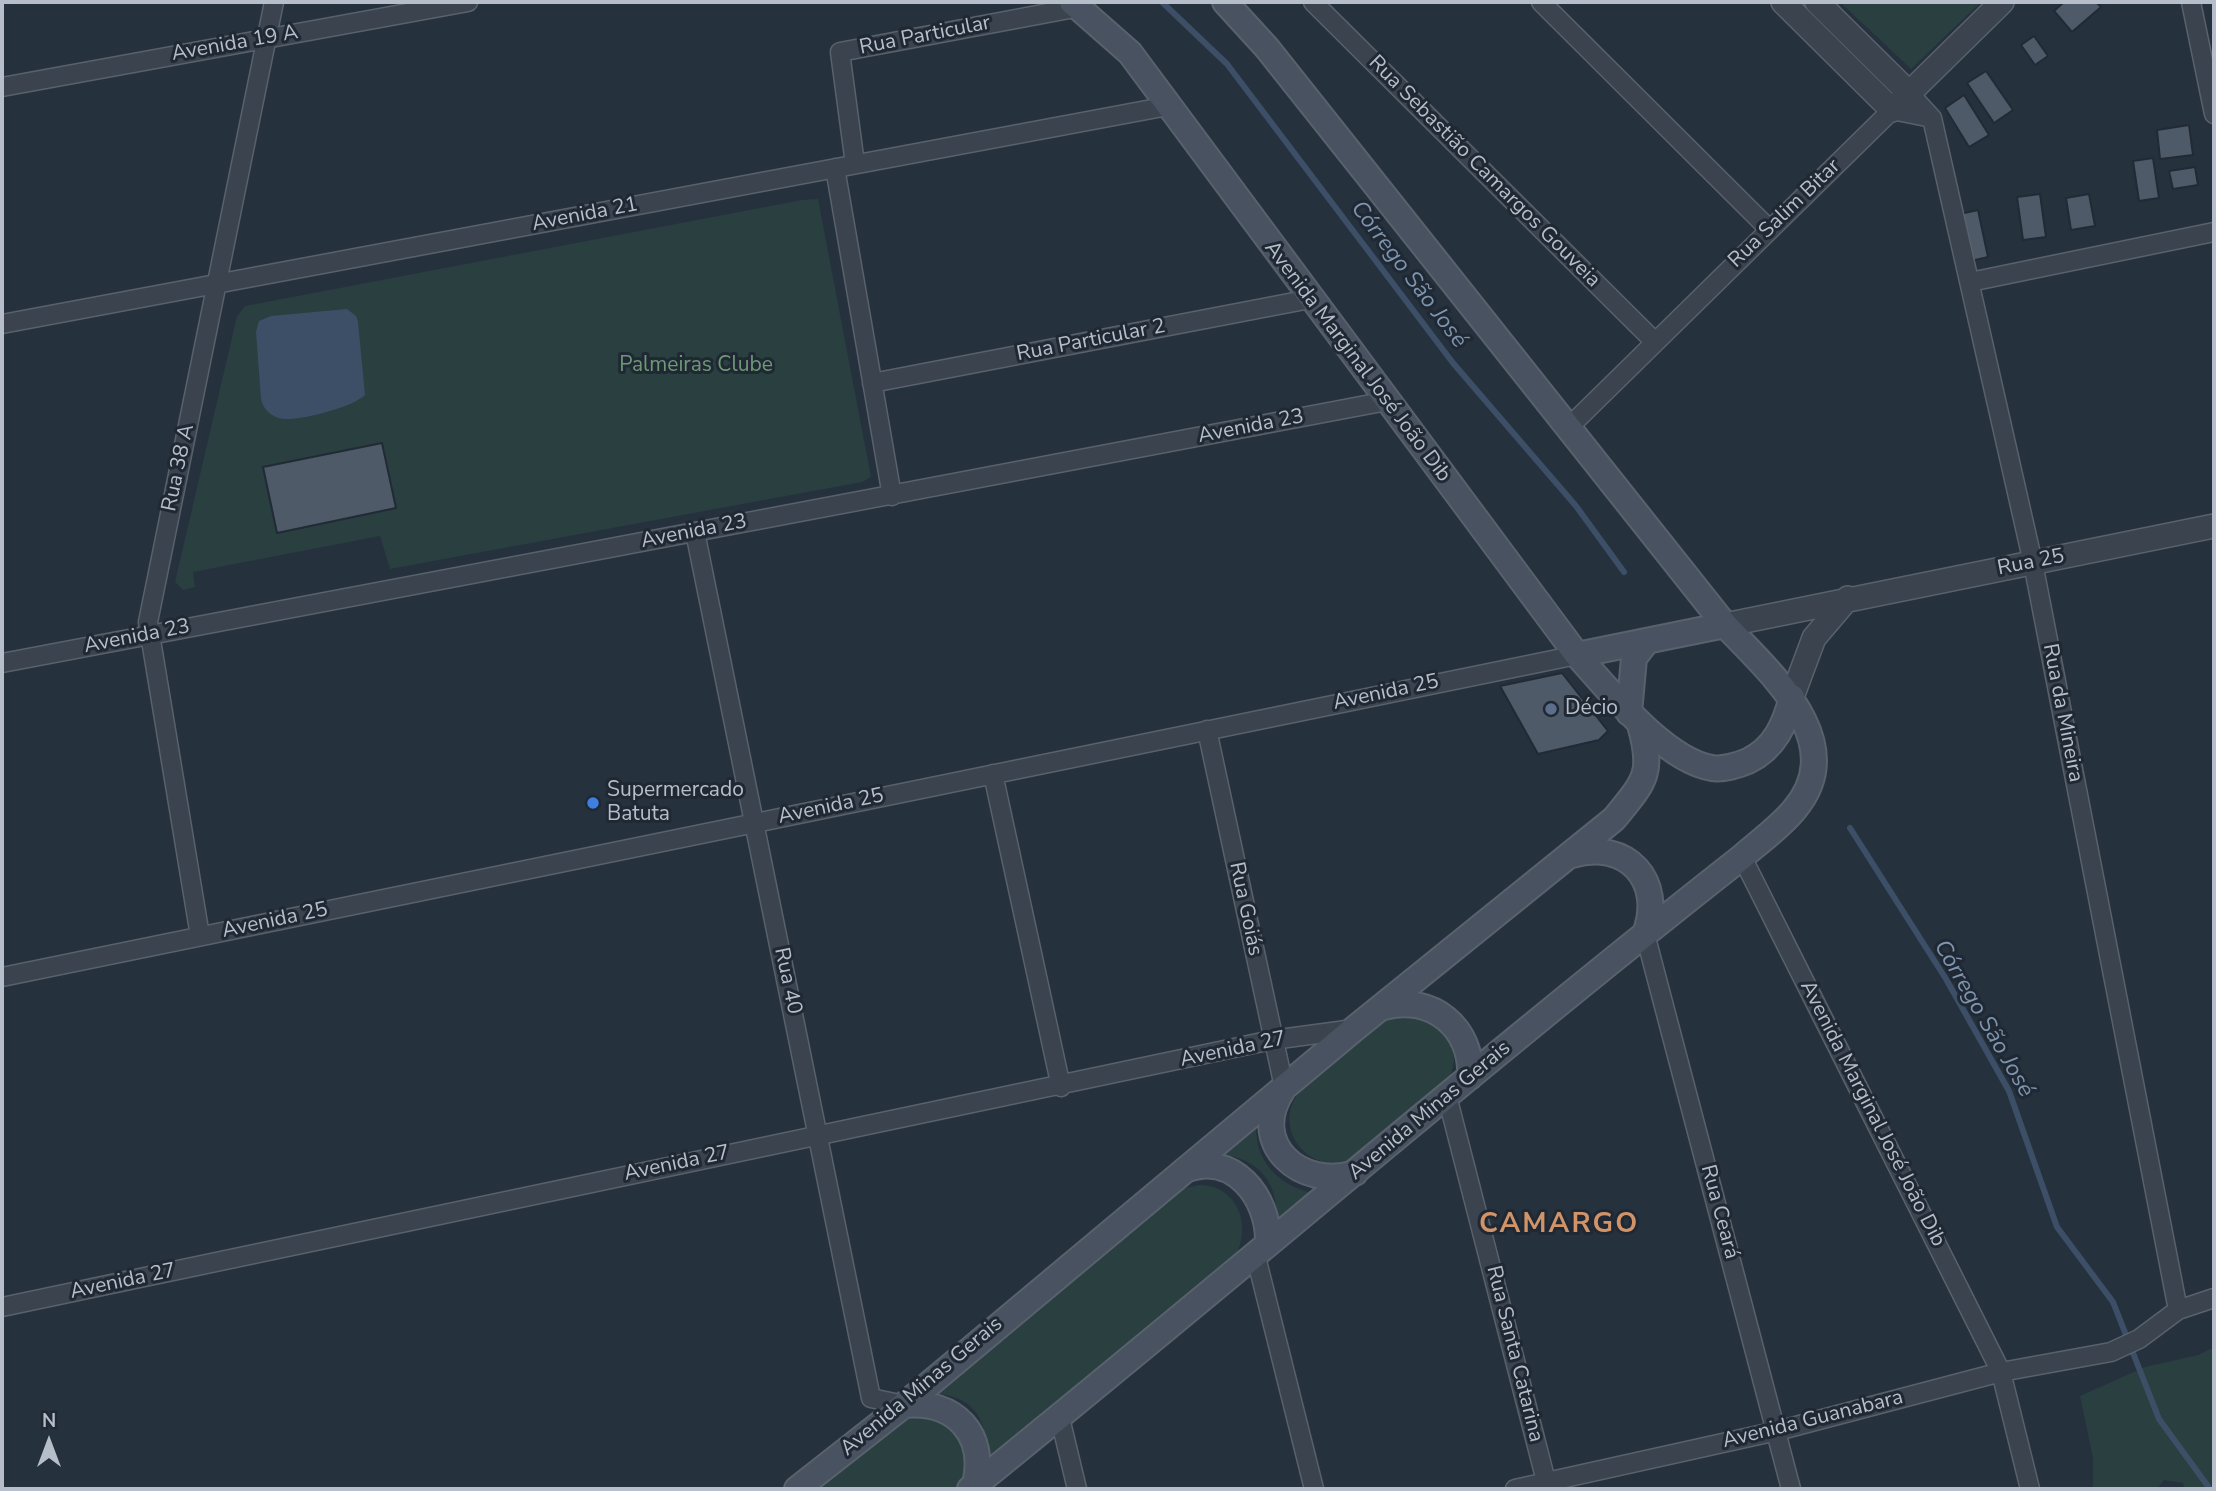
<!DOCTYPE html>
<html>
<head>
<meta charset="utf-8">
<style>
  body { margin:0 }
  #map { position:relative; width:2216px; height:1491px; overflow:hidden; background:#26313e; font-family:"Nunito Sans",sans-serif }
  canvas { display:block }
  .frame { position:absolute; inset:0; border:4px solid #b6bec9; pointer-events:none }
  .north { position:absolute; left:14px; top:1407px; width:70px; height:70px; -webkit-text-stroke:5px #1f2833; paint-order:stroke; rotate:0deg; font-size:19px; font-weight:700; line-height:28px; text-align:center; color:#b6bec9 }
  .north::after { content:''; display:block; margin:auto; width:24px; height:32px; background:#b6bec9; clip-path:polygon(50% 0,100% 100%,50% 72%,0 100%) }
</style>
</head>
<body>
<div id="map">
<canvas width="2216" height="1491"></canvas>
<div class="frame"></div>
<div class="north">N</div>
</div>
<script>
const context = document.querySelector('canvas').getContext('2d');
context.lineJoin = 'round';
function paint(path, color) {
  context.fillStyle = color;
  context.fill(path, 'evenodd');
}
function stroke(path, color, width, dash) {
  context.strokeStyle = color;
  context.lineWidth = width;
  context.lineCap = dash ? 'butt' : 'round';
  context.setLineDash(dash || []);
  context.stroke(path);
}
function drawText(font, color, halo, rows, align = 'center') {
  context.font = font + ' "Nunito Sans",sans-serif';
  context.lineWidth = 6;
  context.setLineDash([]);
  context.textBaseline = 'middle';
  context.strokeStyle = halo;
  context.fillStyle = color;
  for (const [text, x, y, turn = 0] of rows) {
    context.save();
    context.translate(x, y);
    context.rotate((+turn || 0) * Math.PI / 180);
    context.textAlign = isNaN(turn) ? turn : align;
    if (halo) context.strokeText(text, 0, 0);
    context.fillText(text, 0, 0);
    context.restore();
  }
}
paint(new Path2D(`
  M1840,2H1981L1911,69Z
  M818,199L871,477L862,482L390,569L380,536L193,572L195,587L183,590L175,582L237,316L245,306L802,200Z
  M1402,1013L1432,1019L1451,1042L1454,1060L1452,1072L1446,1083L1350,1161C1306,1175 1270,1125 1301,1090L1390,1016Z
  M1256,1127C1256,1163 1279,1185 1312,1193L1274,1223C1283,1187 1257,1156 1221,1155Z
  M1199,1185C1237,1185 1252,1224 1236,1255L988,1461C986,1422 979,1398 935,1393L1181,1189Z
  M2214,1347V1489H2184L2183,1483L2164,1480L2157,1489H2093V1458L2080,1396L2145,1367L2198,1355Z
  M928,1415C934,1418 943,1420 949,1424C970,1439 970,1470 956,1489H817L904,1418Z`), '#293f40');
paint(new Path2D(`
  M347,309L356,316L358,322L365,395C353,407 303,420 285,419C274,419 263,410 261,399L256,332L259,321L271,316Z`), '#3c4f66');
stroke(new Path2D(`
  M1162,2L1227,64L1453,363L1576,506L1624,572
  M1850,828L1946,979L2009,1091L2057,1227L2113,1302L2159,1419L2210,1489`), '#3c4f66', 6);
const building = new Path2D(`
  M2064,2H2096L2101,7L2072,32L2054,11Z
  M2034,36L2048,56L2035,65L2021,45Z
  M1986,71L2013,110L1994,123L1967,83Z
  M1964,95L1989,135L1969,147L1945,108Z
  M2189,125L2193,155L2160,159L2157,130Z
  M2153,158L2159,198L2139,201L2133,161Z
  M2195,167L2198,185L2173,189L2169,171Z
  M2040,194L2046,237L2023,240L2017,197Z
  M2089,194L2095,226L2071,230L2066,198Z
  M1978,210L1988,257L1971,261L1960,214Z
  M382,443L396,508L277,533L263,467Z
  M1562,673L1608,731L1599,740L1538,754L1500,686Z`);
paint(building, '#4f5a69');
stroke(building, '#212a35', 2);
const minor = new Path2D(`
  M1313,2L1655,342
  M1541,2L1769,229
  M2191,2L2214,114
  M2,87L468,2
  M1909,93L1932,118L2033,563L2178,1310
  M855,164L840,52L1080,7
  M835,168L892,496
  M1970,282L2214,232
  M2,324L1168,106
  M872,383L1310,299
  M1568,428L1892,110L1932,118
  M695,532L871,1398L904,1405
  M2,663L1387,401
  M1207,730L1284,1087
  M993,774L1061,1087
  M1742,857L2001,1372L2030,1489
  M1645,934L1791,1489
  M200,936L148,622L274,2
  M2,977L1577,655
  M1447,1096L1548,1489
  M1255,1253L1314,1489
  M2,1307L1272,1040L1354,1029
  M1060,1418L1077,1489
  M1515,1489L1777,1431L2001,1372L2111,1352L2139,1339L2178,1310L2214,1298`);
const tertiary = new Path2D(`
  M1783,2L1892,110L2002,2
  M1817,2L1909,93
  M1725,625L2214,526
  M1792,697L1814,638L1848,598`);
const secondary = new Path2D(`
  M1072,2L1130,53L1577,655C1609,690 1664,760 1712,768C1722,770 1739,765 1748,761C1775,748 1785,724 1792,697
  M1577,655L1725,625
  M1629,713L1634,658L1647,641
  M1572,855C1627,839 1665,881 1645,934
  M1384,1007C1432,994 1473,1028 1470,1077
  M1282,1091C1248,1144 1301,1190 1355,1173
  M1185,1170C1233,1151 1269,1197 1268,1242
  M904,1405C955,1400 987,1434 975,1485
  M797,1489L904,1405L1354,1029L1614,819C1645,781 1654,774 1640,725
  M970,1489C1229,1280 1481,1062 1742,857C1759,842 1780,827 1794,810C1852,742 1769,672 1725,625L1267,48L1225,2`);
stroke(minor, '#58616c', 21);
stroke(tertiary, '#58616c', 26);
stroke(secondary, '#58616c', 28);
stroke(minor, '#3a434e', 18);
stroke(tertiary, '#3a434e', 23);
stroke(secondary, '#485261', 24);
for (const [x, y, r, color] of [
  [1551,709,7,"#5c6f8a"],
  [593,803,7,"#3f7fe0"]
]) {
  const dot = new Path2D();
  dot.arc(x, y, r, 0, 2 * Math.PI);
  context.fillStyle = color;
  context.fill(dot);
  stroke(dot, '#1f2833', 2.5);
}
drawText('21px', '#b6bec9', '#1f2833', [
  ["Rua Particular",925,36,-11],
  ["Avenida 19 A",235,44,-10],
  ["Rua Sebastião Camargos Gouveia",1484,172,45],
  ["Rua Salim Bitar",1785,214,-44],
  ["Avenida 21",585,215,-11],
  ["Rua Particular 2",1091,341,-11],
  ["Avenida Marginal José João Dib",1357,362,53],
  ["Avenida 23",1251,427,-11],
  ["Rua 38 A",179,468,-78],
  ["Avenida 23",694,532,-11],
  ["Rua 25",2031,563,-11],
  ["Avenida 23",137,637,-11],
  ["Avenida 25",1386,693,-12],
  ["Rua da Mineira",2062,713,79],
  ["Avenida 25",831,807,-12],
  ["Rua Goiás",1245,909,78],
  ["Avenida 25",275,921,-12],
  ["Rua 40",787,981,78],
  ["Avenida 27",1233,1050,-12],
  ["Avenida Minas Gerais",1430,1111,-40],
  ["Avenida Marginal José João Dib",1872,1114,63],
  ["Avenida 27",677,1164,-12],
  ["Rua Ceará",1719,1212,75],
  ["Avenida 27",123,1282,-12],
  ["Rua Santa Catarina",1514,1354,76],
  ["Avenida Minas Gerais",922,1387,-40],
  ["Avenida Guanabara",1813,1420,-14]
]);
drawText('21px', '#6e9977', '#1f2833', [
  ["Palmeiras Clube",696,366]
]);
drawText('21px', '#b6bec9', '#1f2833', [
  ["Décio",1565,709],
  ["Supermercado",607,791],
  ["Batuta",607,815]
], 'left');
drawText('italic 23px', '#7e95af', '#1f2833', [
  ["Córrego São José",1408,275,53],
  ["Córrego São José",1983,1019,60]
]);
context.letterSpacing = '2px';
drawText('bold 28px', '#d19469', '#1f2833', [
  ["CAMARGO",1559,1225]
]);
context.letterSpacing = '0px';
</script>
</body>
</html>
